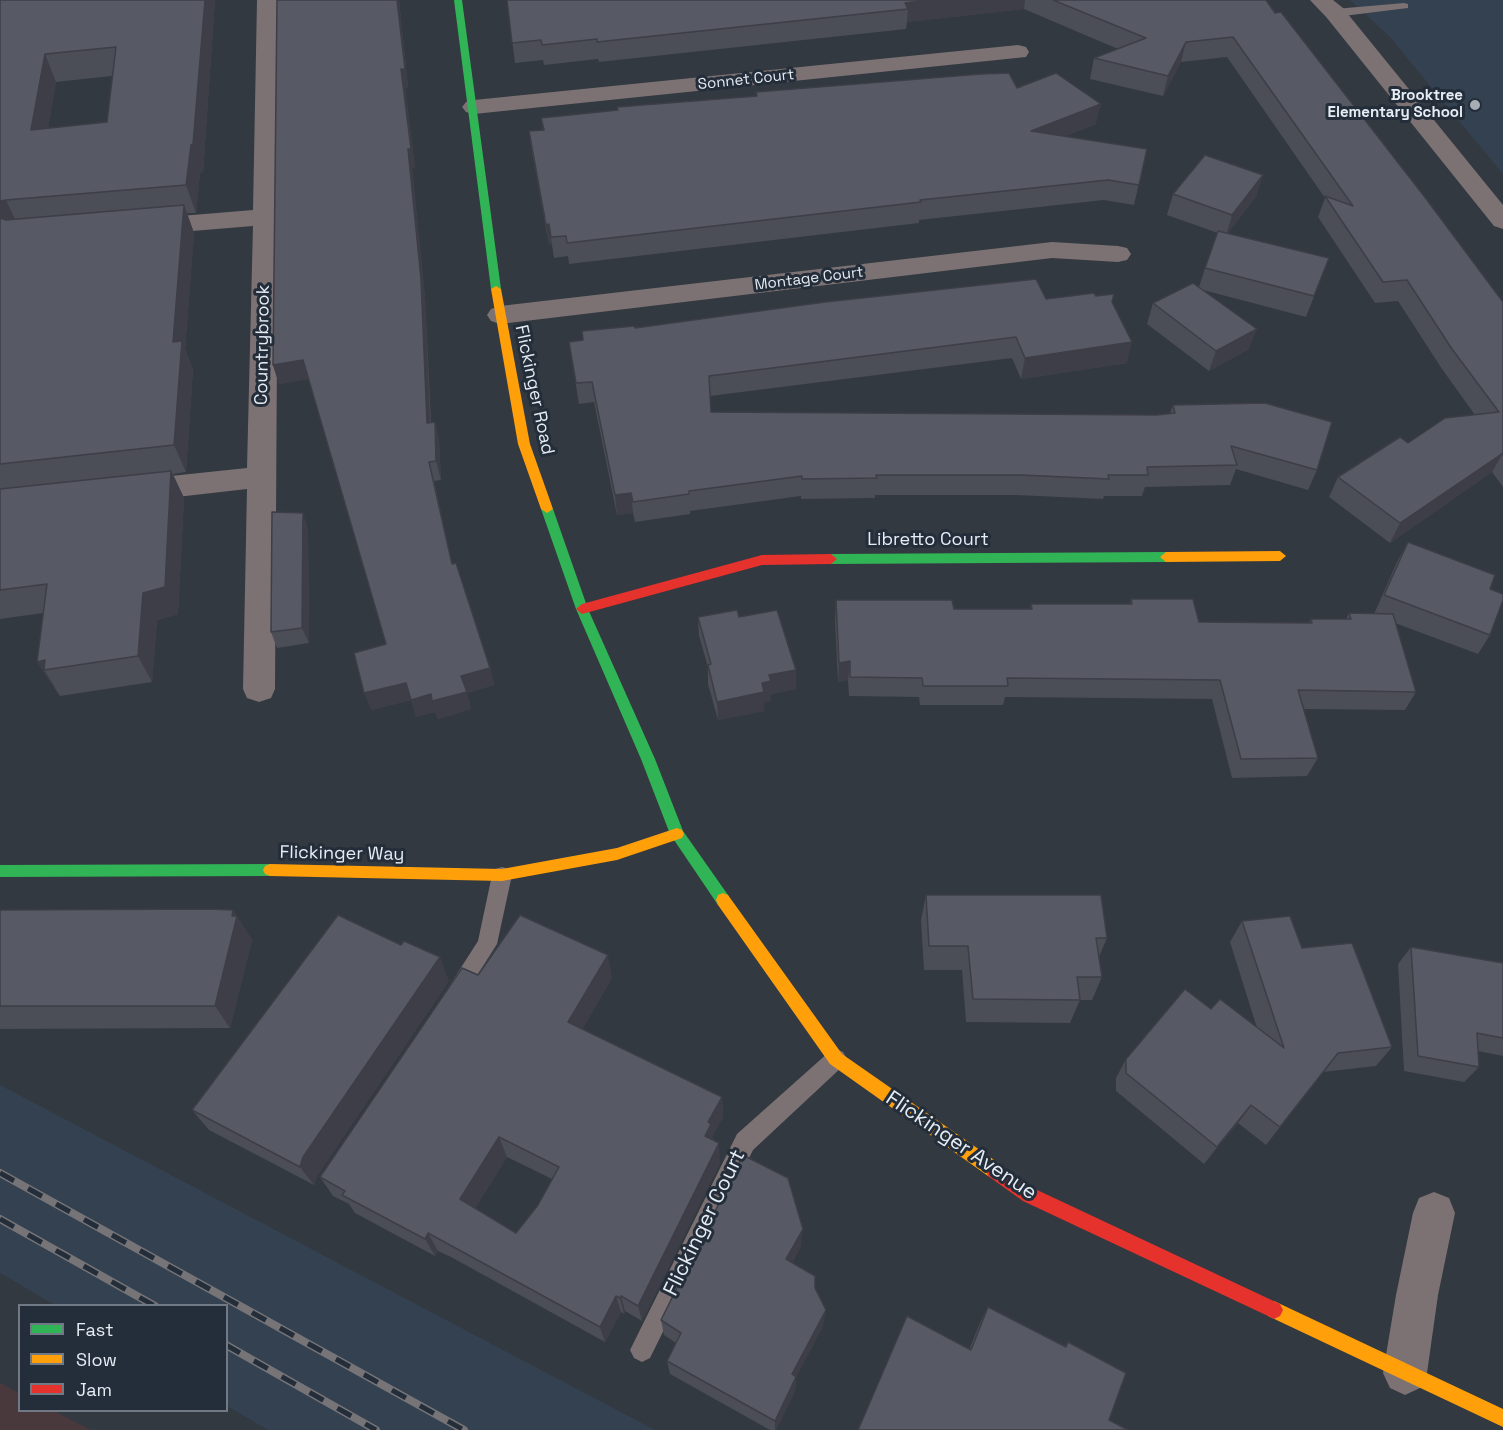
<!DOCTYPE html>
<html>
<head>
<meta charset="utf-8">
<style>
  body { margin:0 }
  #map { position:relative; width:1503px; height:1430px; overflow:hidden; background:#333940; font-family:"Space Grotesk",sans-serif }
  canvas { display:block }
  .legend { position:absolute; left:18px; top:1304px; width:210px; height:108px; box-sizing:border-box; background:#242e3a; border:2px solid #717a84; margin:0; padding:8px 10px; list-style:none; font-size:18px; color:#e5ecf4 }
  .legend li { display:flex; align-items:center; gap:12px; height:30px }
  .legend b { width:30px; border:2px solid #717a84 }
</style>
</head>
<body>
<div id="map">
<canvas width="1503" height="1430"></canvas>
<ul class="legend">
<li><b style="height:8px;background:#30b455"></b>Fast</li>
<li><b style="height:8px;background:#ff9f0a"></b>Slow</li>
<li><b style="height:8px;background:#e5322d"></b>Jam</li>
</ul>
</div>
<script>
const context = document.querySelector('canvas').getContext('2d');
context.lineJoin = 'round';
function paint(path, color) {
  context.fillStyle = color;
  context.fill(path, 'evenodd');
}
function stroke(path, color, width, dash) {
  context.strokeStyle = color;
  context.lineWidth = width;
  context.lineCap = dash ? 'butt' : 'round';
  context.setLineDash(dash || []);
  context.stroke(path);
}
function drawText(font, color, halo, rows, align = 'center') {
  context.font = font + ' "Space Grotesk",sans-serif';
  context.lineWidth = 6;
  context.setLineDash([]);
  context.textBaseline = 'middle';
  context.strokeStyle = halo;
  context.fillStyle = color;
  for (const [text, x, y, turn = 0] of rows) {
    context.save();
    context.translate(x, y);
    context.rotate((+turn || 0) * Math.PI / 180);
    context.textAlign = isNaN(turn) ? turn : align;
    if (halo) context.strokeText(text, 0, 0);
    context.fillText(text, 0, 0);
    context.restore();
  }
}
paint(new Path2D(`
  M0,1383L19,1393L20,1410L54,1411L91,1430H0Z`), '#49383c');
paint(new Path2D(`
  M1350,0H1503V174L1389,36Z
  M0,1085L655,1430H268L227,1406L226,1306L55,1305L0,1273Z`), '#344151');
paint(new Path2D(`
  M1404,3L1408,4V8L1335,17L1329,13L1335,9Z
  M502,867L509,869L512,875L497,944L463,998L456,1000L449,998L446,991L478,941L492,875L495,869Z
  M836,1049L843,1052L847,1059L843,1066L753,1150L650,1358L642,1362L634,1358L630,1350L634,1342L737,1134L829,1052Z`), '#7c7273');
paint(new Path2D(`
  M257,0H279L275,689L271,698L259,702L247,698L243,689L247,489L133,502L123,498L118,491L123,484L133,480L247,468L253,226L144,235L135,232L132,227L135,222L144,219L253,210Z
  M1310,0H1333L1343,8L1503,205V229L1494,226L1327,18Z
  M1018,45L1026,47L1029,52L1026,57L474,114L466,112L462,107L466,102L474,100Z
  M1052,242L1118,246L1127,248L1131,254L1127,260L1118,262L1052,258L500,324L491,321L487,315L491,309L500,306Z
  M1434,1192L1449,1198L1455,1213L1438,1295L1427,1373L1420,1388L1405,1395L1390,1388L1383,1373L1396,1295L1413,1213L1419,1198Z`), '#7c7273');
paint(new Path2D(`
  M454,0H462L501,289L496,292L491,289Z
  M547,505L553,509L588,609L655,759L683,831L728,895L730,900L728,905L723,907L718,905L670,834L641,759L576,609L541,509Z
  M1166,552L1172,557L1166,562L831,564L825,559L831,554Z
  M270,864L275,866L277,870L275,874L270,876L0,877V865Z`), '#30b455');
paint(new Path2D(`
  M496,286L501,289L530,444L553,509L547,513L541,509L518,444L491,289Z
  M1280,551L1286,556L1280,561L1166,562L1160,557L1166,552Z
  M677,828L682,830L684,834L682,838L617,860L502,881L270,876L265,874L263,870L265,866L270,864L502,869L617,848Z
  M723,893L728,895L842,1054L1000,1164L1002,1170L1000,1176L994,1178L988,1176L830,1064L718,905L716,900L718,895Z
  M1274,1301L1503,1409V1427L1268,1316L1265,1310L1268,1304Z`), '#ff9f0a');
paint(new Path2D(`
  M831,554L837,559L831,564L762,565L582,614L576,609L582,604L762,555Z
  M994,1162L1035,1189L1280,1304L1283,1310L1280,1316L1274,1319L1268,1316L1023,1201L988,1176L986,1170L988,1164Z`), '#e5322d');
const rail = new Path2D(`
  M0,1173L464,1430
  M0,1219L155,1306
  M226,1345L376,1430`);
stroke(rail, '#767477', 8);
stroke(rail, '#242e3a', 5, [16]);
paint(new Path2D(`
  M0,0H215L203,172L200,173L196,213H187L194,233L185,349L193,369L186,472L173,474L184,498L178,614L157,620L152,682L60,696L37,662L43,613L0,619ZM112,76L107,122L48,128L56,82Z
  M277,0H399L408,87L405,88L415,168H412L425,298L431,422H435L439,440L441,480L434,481L452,564L490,668L494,685L467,693L471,709L438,719L435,712L416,717L411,700L371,710L386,644L309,379L279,384L273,365Z
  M507,0H1266L1503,302V487L1492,472L1390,543L1329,497L1338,477L1408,443L1475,415L1442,369L1398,301L1375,303L1318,217L1325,198L1227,57L1181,62L1163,96L1090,79L1094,58L1118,49L1024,9L907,22L906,29L599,62L598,59L544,65L543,60L515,63Z
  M1017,88L1096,124L1066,136L1147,149L1134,205L1104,200L919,220V223L569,264L568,256L554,258L552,245H549L532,152L529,131L543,130L541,118L756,96V92Z
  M1173,194L1257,195L1228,233L1329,258L1306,317L1203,290L1249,349L1209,371L1147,324L1153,303L1199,287L1205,268L1218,233L1167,215Z
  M1096,296L1112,302L1127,363L1021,379L1012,358L710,396L711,412L1157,415L1170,413L1173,405L1317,470L1308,490L1236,469L1230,485L1145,487L1142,496H1104L1103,499L1016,495H875V498L801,499V496L690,511V514L635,522L633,513L617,515L594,402L579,404L569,342L583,340L635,328Z
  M308,529L309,643L277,648L271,632Z
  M1408,542L1490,589V635L1478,654L1395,623L1416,692L1405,710L1303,709L1318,758L1307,776L1232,778L1212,699L1005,697L1003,705H920L919,697L849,696L848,680L838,682L835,620L836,600L954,609H1030L1031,604H1130L1131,599L1199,622L1309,623L1311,619H1346L1349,613L1374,614L1397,562Z
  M698,617H739L796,670V689L771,694V700L764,702V711L718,720L708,684V667L699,636Z
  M926,895L1107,938L1099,957L1102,977L1092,1000H1080L1070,1023L966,1022L962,970H924L921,920Z
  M0,910H233L252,940L230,1028L0,1029Z
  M1242,921L1302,948L1392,1047L1376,1066L1323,1072L1266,1145L1238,1123L1204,1164L1116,1091V1078L1126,1059L1211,1009L1257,1028L1230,942Z
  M401,945L449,981L317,1176L314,1185L209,1130L192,1110Z
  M1411,947L1503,963V1056L1478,1051L1479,1067L1464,1082L1404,1071L1398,964Z
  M478,975L612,978L582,1029L722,1097L723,1117L712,1137L720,1163L642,1321L625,1311L624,1314L621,1312L605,1342L451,1257L438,1251L435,1256L355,1213L349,1204L333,1196L320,1177ZM507,1157L552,1179L538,1205L516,1233L475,1208Z
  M801,1246L792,1263L815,1288L823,1326L796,1377L795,1391L776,1430H770L670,1374L667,1361L676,1343L664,1335L661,1320Z
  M988,1307L1065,1346L1068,1342L1126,1373L969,1350L980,1323Z`), '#4b4d57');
paint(new Path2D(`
  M205,0H215L203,172L200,173L196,213L186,185Z
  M397,0H399L408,87L405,88L415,168H412L425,298L431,441L427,423L408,149L401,69Z
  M931,0H1025L1024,9L907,22L908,9L905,3Z
  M1186,42L1181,62L1163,96L1168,76Z
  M45,54L56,82L43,158L31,130Z
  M1101,104L1096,124L1028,151L1031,131Z
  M1263,175L1257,195L1226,236L1232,215Z
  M6,200L19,228L0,230V201Z
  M184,205L194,233L185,349L193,369L186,472L174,445L173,342Z
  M549,224L552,245H549L546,225Z
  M1257,329L1249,349L1209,371L1216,351Z
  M1132,342L1127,363L1021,379L1025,358Z
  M303,360L309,379L279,384L273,365Z
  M435,422L439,440L441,480L436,461Z
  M1503,453L1492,472L1390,543L1400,523Z
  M171,471L184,498L178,614L157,620L152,682L138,656L143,593Z
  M631,493L633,513L617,515L615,495Z
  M303,513L308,529L309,643L302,628Z
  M45,660L44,670L55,687L54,688L37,662Z
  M850,661L848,680L838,682L839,663Z
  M490,668L494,685L467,693L471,709L438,719L435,712L416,717L411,700L371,710L364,693L406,683L461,676Z
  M796,670V689L771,694V700L764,702V711L718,720L717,702L762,683L769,675Z
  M233,910L252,940L230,1028L215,1006Z
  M608,955L612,978L573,1044L568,1022Z
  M440,957L449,981L317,1176L314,1185L300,1167L303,1157Z
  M722,1097L723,1117L712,1137V1144L705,1136L708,1122Z
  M1251,1105L1238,1123L1204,1164L1217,1147Z
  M499,1137L507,1157L469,1217L460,1199Z
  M719,1143L720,1163L642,1321L638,1306Z
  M803,1229L801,1246L785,1276L786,1259Z
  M428,1233L438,1251L435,1256L425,1239Z
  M616,1296L621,1312L605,1342L600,1327Z
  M621,1296L625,1311L624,1314L620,1298Z
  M826,1310L823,1326L791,1388L792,1374Z
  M796,1377L795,1391L776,1430H775V1421Z`), '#3d3e47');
const building = new Path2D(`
  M0,0H205L193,144L191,145L186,185L6,200L0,201ZM116,47L107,122L31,130L45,54Z
  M277,0H397L405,69H401L411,149H408L421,279L427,423L435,422L436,461L429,462L452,564L456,563L490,668L461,676L467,692L432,701L431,694L411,700L406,683L364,693L354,653L386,644L303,360L273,365Z
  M507,0H931L905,3L908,9L597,42V39L542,45L541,40L512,43Z
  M1053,0H1266L1275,13L1281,12L1424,196L1503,302V453L1400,523L1338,477L1400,437L1408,443L1445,418L1499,412L1452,349L1407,280L1383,282L1325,196L1353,206L1233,37L1186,42L1168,76L1094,58L1146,38Z
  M1009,73L1017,88L1056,73L1101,104L1031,131L1147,149L1139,185L1108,180L920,200L921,202L567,243L566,236L551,237L549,224L546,225L529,131L544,130L541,118L618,110L617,107L757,96L756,92L981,74Z
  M1205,155L1263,175L1232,215L1173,194Z
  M184,205L173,342L182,341L174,445L0,464V218L6,220Z
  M1218,231L1329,258L1314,296L1205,268Z
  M1036,279L1046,299L1094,293L1096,296L1114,294L1112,302L1132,342L1025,358L1016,337L709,376L711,412L1157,415L1175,413L1173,405L1265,403L1332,422L1317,470L1231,446L1237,465L1147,467L1148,475H1108L1109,479L1021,475H876L877,478L802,479V476L689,491V494L633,502L631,493L615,495L592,382L576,383L569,342L583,340L582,331L634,326L635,328L825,302Z
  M1193,283L1257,329L1216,351L1153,303Z
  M171,471L165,587L143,593L138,656L44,670L45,660L37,662L47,584L0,590V489Z
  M272,512L303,513L302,628L271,632Z
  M1408,542L1495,575L1490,589L1503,594V600L1490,635L1384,595Z
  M1131,599H1193L1199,622L1312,623L1311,619H1351L1349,613L1393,614L1416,692L1298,690L1318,758L1241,759L1220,680L1007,678L1008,686H923L922,678L850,677V661L839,663L836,600H952L954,609H1032L1031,604H1132Z
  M737,610L739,617L777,610L796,670L769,675L771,681L762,683L764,692L717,702L708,665L711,664L698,617Z
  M926,895H1101L1107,938H1096L1102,977H1077L1080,1000L973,999L968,946H929Z
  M207,909L233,910L232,916H237L215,1006H0V910Z
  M338,915L401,945L404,941L440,957L303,1157L300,1167L192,1110Z
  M520,915L608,955L568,1022L722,1097L708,1122L711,1124L705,1136L719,1143L638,1306L621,1296L620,1298L616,1296L600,1327L428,1233L425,1239L342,1195L345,1191L320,1177L462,968L478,975ZM499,1137L559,1167L538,1205L516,1233L460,1199Z
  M1290,916L1302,948L1352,943L1392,1047L1338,1053L1280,1127L1251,1105L1217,1147L1126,1073V1059L1185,989L1211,1009L1220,999L1284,1048L1242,921Z
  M1411,947L1503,963V1038L1477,1033L1479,1067L1418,1056Z
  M743,1155L788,1178L803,1229L786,1259L815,1276V1288L826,1310L792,1374L796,1377L775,1421L667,1361L681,1333L661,1320Z
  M988,1307L1066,1347L1068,1342L1126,1373L1109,1420L1128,1430H858L907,1316L971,1350Z`);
paint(building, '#575965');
stroke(building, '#3d3e47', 1.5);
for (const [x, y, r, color] of [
  [1475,105,6,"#a7adb5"]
]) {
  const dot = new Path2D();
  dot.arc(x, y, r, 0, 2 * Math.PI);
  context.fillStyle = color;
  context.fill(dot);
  stroke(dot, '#242e3a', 2);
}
drawText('15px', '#e5ecf4', '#242e3a', [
  ["Sonnet Court",746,80,-6],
  ["Montage Court",809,279,-7]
]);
drawText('bold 15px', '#e5ecf4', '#242e3a', [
  ["Brooktree",1463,96],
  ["Elementary School",1463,113]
], 'right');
drawText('18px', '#e5ecf4', '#242e3a', [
  ["Countrybrook",263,345,-89],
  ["Flickinger Road",534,390,78],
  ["Libretto Court",928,540],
  ["Flickinger Way",342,854,1]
]);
drawText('21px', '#e5ecf4', '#242e3a', [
  ["Flickinger Avenue",961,1146,34],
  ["Flickinger Court",705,1223,-64]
]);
</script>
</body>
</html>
